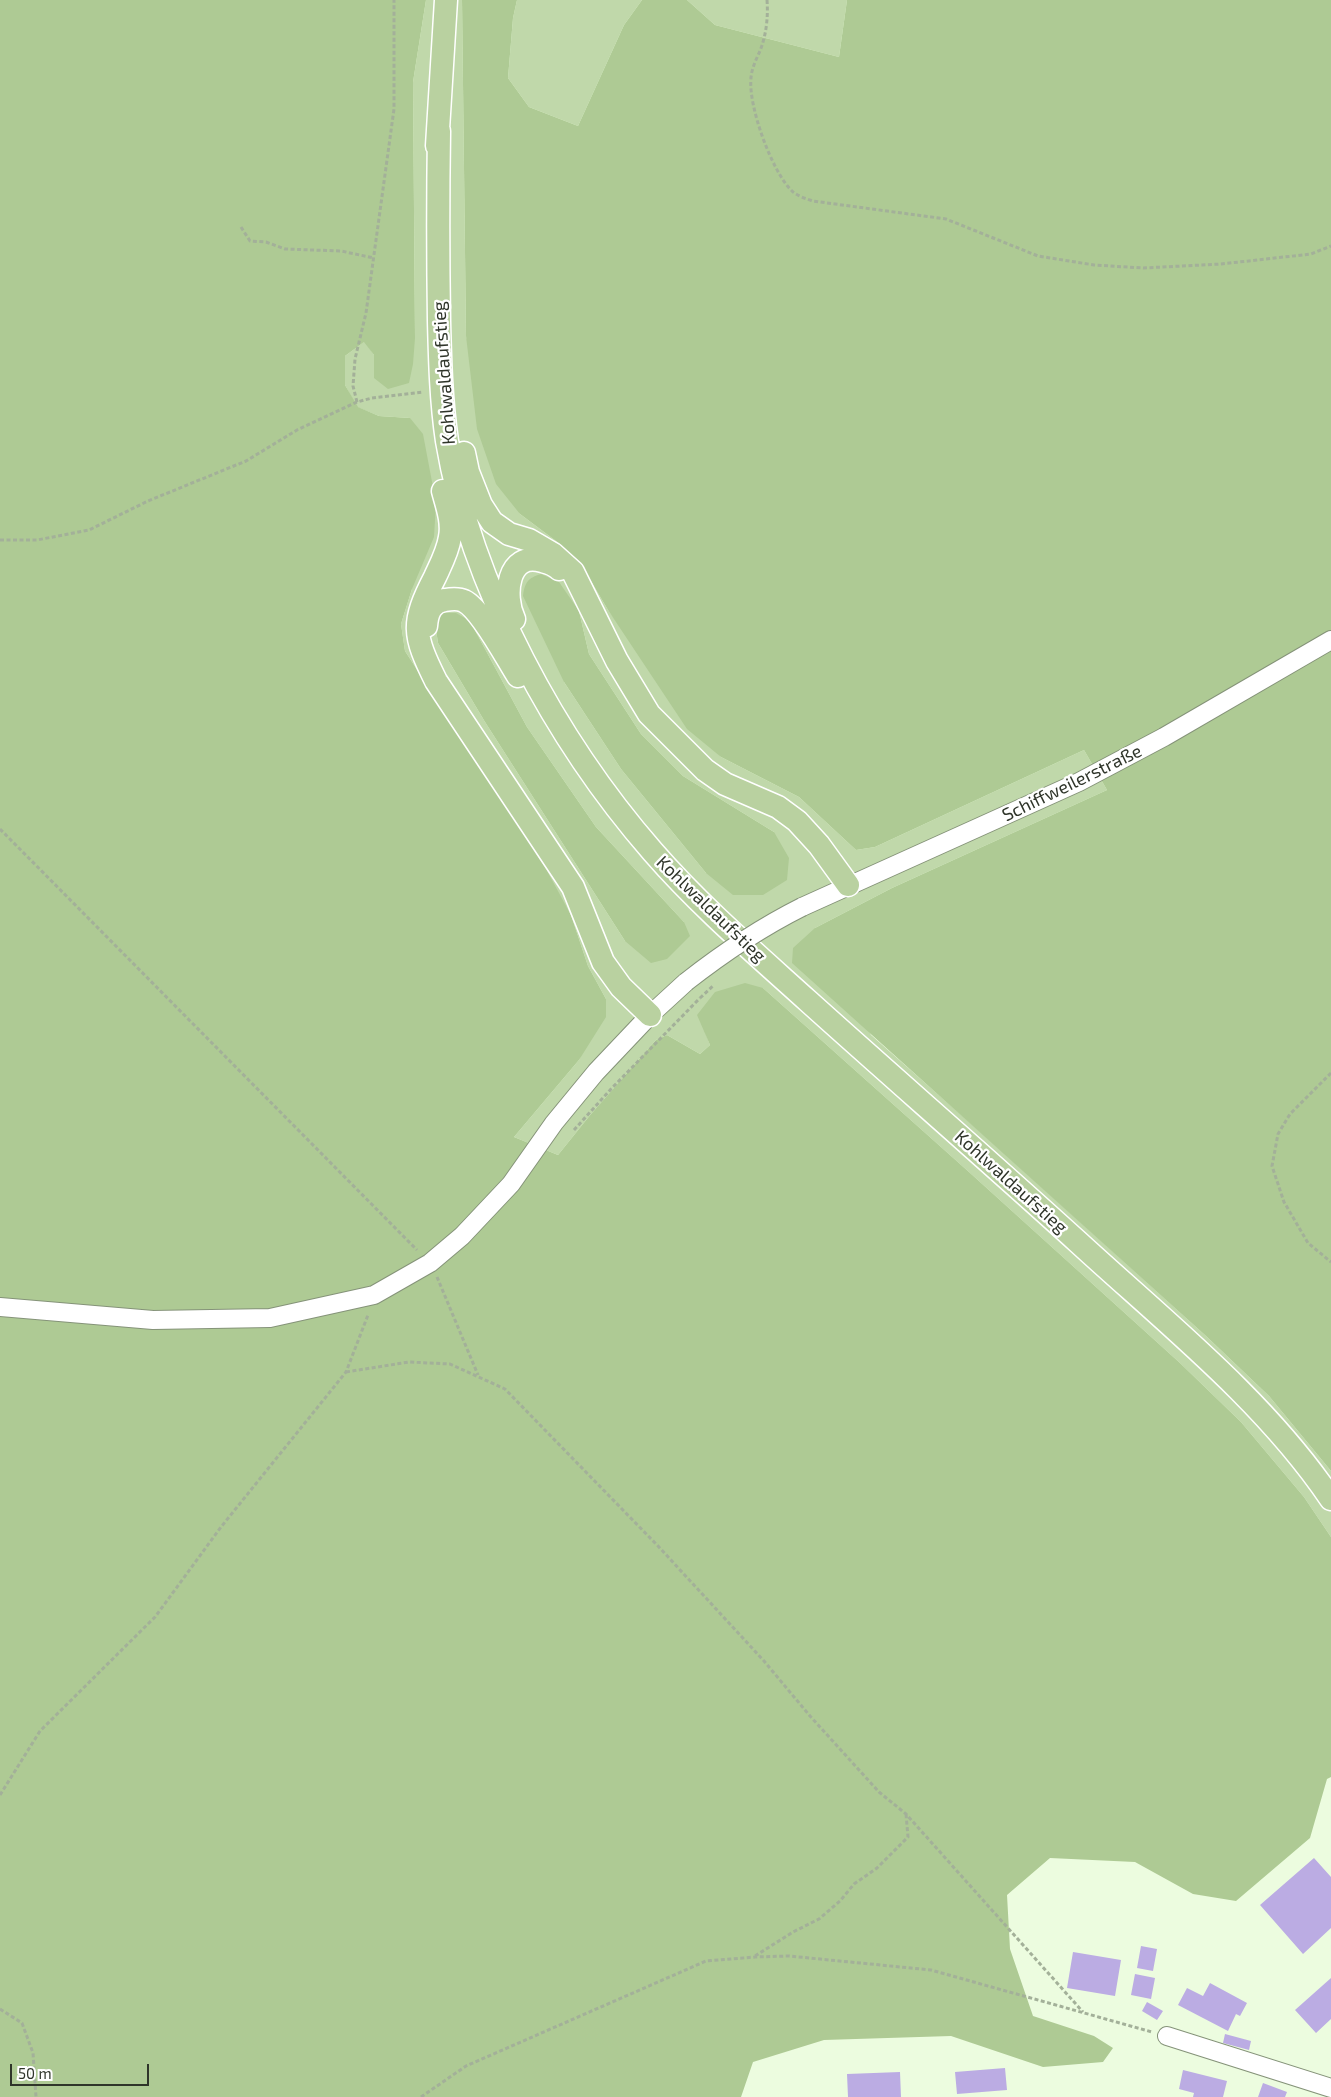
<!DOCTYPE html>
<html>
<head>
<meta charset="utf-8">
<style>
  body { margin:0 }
  #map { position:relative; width:1331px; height:2097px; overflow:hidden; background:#ecfcdf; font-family:"Exo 2",sans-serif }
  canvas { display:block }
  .scale { position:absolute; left:10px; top:2064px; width:139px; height:22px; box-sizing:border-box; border:2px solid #2f352a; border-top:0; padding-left:6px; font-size:15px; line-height:18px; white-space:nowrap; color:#2f352a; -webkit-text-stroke:4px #fff; paint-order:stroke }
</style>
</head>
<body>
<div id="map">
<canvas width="1331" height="2097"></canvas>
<div class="scale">50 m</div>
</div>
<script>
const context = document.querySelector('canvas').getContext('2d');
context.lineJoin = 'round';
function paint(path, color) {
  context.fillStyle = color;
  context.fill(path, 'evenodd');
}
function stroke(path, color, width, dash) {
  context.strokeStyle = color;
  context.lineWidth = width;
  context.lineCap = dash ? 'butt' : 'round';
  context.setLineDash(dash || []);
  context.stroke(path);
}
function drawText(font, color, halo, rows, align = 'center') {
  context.font = font + ' "Exo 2",sans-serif';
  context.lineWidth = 4.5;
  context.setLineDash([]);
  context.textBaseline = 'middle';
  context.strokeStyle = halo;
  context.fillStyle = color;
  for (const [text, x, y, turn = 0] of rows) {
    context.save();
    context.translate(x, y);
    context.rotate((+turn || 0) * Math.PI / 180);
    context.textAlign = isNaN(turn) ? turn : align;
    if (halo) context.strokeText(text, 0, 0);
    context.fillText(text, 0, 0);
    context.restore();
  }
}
paint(new Path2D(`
  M426,0H462L466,336L520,514L560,544L585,571L608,610L721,757L799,797L856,850L875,847L1084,750L1107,790L892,888L815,928L871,1035L994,1144L1206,1336L1269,1396L1331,1471V1537L1304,1497L1241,1422L1180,1363L969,1172L763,988L705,1032L710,1045L700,1054L667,1035L656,1040L591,1114L558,1155L514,1137L579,1060L606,999L588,966L571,915L500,797L405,651L401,624L412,589L410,418L379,416L357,407L345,385V356L365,341L374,355L415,338L413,82ZM579,611L589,654L641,734L683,776L774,832L706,873L621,769L564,682ZM470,621L527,727L596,827L684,922L625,941L485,722L438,643L435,623Z
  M517,0H642L624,25L578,126L529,107L508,78L513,18Z
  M687,0H847L839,57L715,25Z`), '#c0d8aa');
paint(new Path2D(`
  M0,0H426L413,82L415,338L413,364L409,383L388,389L374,378V355L364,342L345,356V385L358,407L379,416L410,418L423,434L436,503L434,537L412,589L401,624L405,651L546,869L571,915L588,966L606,999V1017L579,1060L514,1137L558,1155L591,1114L656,1040L667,1035L700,1054L710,1045L697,1015L715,992L745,983L763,988L969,1172L1180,1363L1241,1422L1304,1497L1331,1537V1777L1327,1779L1310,1838L1236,1901L1193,1894L1135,1862L1050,1858L1007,1895L1010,1949L1033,2016L1094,2036L1113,2048L1103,2062L1043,2067L951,2036L824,2040L753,2062L741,2097H0Z
  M462,0H517L513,18L508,78L529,107L578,126L624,25L642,0H687L715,25L839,57L847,0H1331V1471L1269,1396L1206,1336L792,963L793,948L815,928L892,888L1107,790L1084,750L875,847L856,850L799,797L721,757L687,729L608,610L585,571L560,544L520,514L496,484L477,429L466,336Z
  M541,574L559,582L579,611L589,654L641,734L683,776L774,832L789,858L787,880L763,895H733L706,873L621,769L564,682L523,596C525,582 528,578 541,574Z
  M444,613H456L470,621L527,727L596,827L684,922L690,936L667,959L651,963L625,941L485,722L438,643L435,623L438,614Z`), '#aeca94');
paint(new Path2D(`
  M1314,1858L1331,1877V1928L1303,1954L1260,1905Z
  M1141,1946L1157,1949L1153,1971L1137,1968Z
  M1073,1952L1121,1960L1115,1996L1067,1988Z
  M1135,1974L1155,1978L1151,1999L1131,1995Z
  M1331,1978V2019L1316,2033L1295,2010Z
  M1210,1983L1247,2003L1240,2016L1236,2014L1228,2031L1178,2005L1187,1988L1203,1996Z
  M1147,2002L1163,2011L1157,2020L1142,2011Z
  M1225,2034L1251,2041L1249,2050L1223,2043Z
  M1005,2068L1007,2090L957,2094L955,2072Z
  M1183,2070L1227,2081L1223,2097H1193L1194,2093L1179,2089Z
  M900,2072L901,2097H848L847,2074Z
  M1263,2083L1287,2092L1285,2097H1258Z`), '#bbace3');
const minor = new Path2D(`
  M802,907L1079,782L1164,737L1331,640
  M0,1307L153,1320L270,1318L374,1295L430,1263L462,1236L511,1184L554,1123L596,1072L650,1015L686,982
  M1167,2036L1331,2088`);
const major = new Path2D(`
  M439,131C438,194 438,258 439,321C440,361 441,401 447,441C471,586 557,742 653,852C700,906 755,953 808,1001C898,1082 989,1161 1078,1242C1165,1322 1265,1401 1331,1499
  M437,146L446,0
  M464,453L468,472L481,505L492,522L509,534L529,540L553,554L573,572L617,661L649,714L705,770L725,784L778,807L797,821L819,845L848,885
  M443,491C447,506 453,522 450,537C448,551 441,564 435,577C411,623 413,635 436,681L573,887L603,962L621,987L650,1015
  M514,619C503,596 507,551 542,561C549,563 554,564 559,569
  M426,626C427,613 431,602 445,600C451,599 458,598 464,601C481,609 507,659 518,676`);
stroke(minor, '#859379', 20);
stroke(major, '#fff', 25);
stroke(new Path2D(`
  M767,0C768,14 767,28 763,42C760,54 752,64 751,78C748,106 772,172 792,191C797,196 807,199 813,201L946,219L1038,256L1094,265L1143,268L1221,264L1311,254L1331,246
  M241,227L250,241L266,242L285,249L341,251L374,258
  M357,402L353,386L355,359L366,313L394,109V0
  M0,540H37L89,530L148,501L246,461L297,430L357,402L372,398L423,392
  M0,829L417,1250
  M1331,1073L1290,1114L1278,1134L1272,1166L1284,1202L1308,1243L1331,1262
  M574,1130L611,1089L700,998
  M437,1277L478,1375
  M346,1372L409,1362L450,1364L505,1389L658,1546L764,1661L810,1716L879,1792L906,1814L1083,2012
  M0,1795L40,1731L155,1617L221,1527L346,1372L368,1315
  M755,1956L793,1932L819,1919L840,1901L854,1884L877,1868L908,1837L906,1814
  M0,2009L22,2023L33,2053L36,2097
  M421,2097L466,2066L706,1961L755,1957L789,1956L931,1970L1152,2032`), '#a3b099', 3, [4, 2.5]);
stroke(minor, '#fff', 18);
stroke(major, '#b9d1a0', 22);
const minorBridge = new Path2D(`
  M686,982C723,953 760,928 802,907`);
stroke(minorBridge, '#859379', 20, []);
stroke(new Path2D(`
  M700,998L714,985`), '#a3b099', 3, [4, 2.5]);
stroke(minorBridge, '#fff', 18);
drawText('18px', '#2f352a', '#fff', [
  ["Kohlwaldaufstieg",444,373,-94],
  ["Schiffweilerstraße",1072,783,-26],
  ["Kohlwaldaufstieg",711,909,44],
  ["Kohlwaldaufstieg",1011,1182,42]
]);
</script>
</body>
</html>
